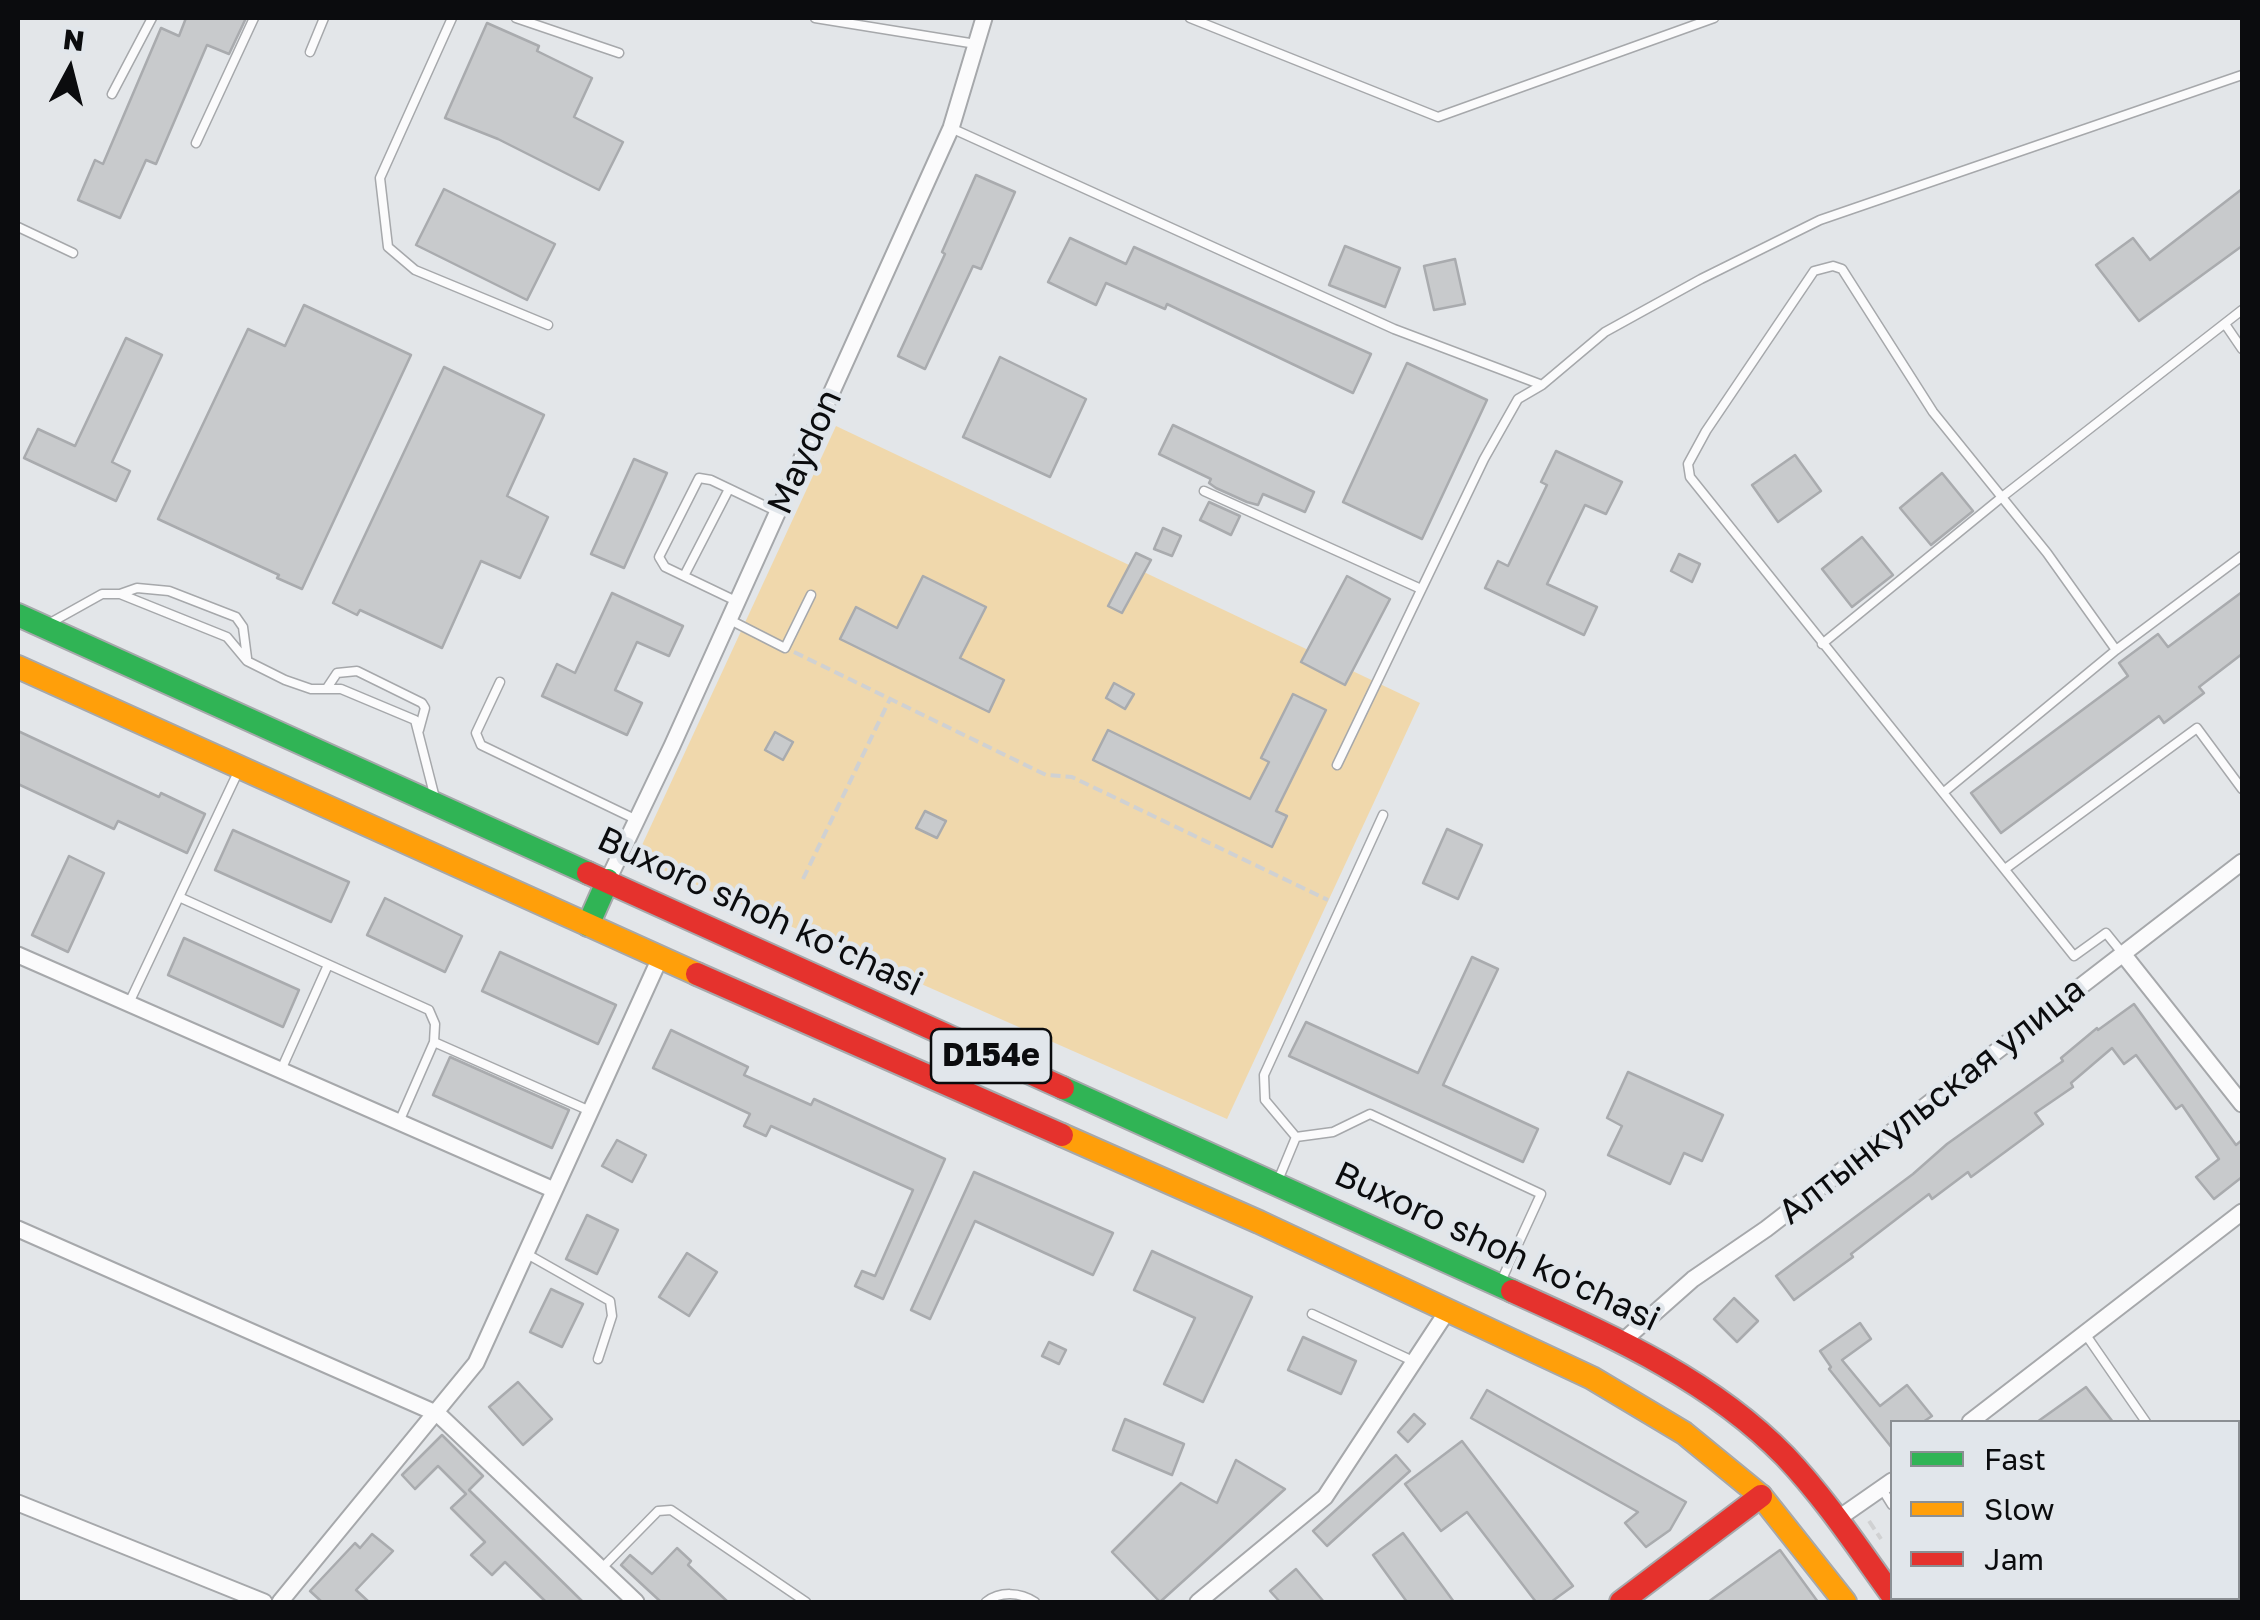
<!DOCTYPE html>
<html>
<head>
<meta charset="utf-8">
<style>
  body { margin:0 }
  #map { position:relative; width:2260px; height:1620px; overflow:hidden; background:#e3e6e9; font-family:"Golos Text",sans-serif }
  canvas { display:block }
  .frame { position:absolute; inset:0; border:20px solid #0b0c0e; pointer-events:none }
  .legend { position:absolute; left:1890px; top:1420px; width:350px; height:180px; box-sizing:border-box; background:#e1e6eb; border:2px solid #8b8f93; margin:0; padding:12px 18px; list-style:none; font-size:30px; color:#0b0c0e }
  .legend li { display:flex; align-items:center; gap:20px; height:50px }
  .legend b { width:50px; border:2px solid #8b8f93 }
  .north { position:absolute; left:20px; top:20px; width:100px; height:100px; -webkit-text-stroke:8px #e1e6eb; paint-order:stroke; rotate:7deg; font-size:28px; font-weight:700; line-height:40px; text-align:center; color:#0b0c0e }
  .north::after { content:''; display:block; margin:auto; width:35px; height:45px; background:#0b0c0e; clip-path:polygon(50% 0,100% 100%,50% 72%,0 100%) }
</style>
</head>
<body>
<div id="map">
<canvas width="2260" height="1620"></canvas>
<div class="frame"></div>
<ul class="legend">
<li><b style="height:12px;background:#30b455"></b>Fast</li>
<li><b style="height:12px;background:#ff9f0a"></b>Slow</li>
<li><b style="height:12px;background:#e5322d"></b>Jam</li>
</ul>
<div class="north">N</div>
</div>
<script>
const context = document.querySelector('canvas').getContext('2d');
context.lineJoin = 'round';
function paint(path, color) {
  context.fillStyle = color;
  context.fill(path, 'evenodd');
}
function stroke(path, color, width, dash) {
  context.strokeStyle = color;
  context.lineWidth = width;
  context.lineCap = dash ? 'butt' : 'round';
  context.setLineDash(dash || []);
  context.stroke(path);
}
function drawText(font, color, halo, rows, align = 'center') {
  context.font = font + ' "Golos Text",sans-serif';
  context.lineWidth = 9;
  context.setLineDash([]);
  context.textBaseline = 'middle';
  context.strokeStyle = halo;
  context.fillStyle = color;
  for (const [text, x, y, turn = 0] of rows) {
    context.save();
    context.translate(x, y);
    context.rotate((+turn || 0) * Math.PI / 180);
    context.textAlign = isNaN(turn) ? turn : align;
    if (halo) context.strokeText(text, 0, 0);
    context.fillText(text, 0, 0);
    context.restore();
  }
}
paint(new Path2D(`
  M836,426L1420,703L1227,1119L636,858Z`), '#f0d8ac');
const building = new Path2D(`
  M186,18H246L229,54L207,45L156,164L146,160L120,218L78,200L95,160L103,164L161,28L179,36Z
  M487,23L539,46L537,51L592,78L574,117L623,142L599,190L498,139L445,118Z
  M976,175L1015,192L981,269L973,266L925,369L898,356L945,254L942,252Z
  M444,189L555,244L527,300L416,245Z
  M2242,189V246L2139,321L2096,265L2133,238L2150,260Z
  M1070,238L1126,264L1134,247L1371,354L1353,393L1167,304L1165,309L1106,283L1096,305L1048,282Z
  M1345,246L1400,268L1385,307L1329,285Z
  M1455,259L1465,304L1434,310L1424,266Z
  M304,305L411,355L302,589L277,578L279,575L158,519L248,329L285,346Z
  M126,338L162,355L112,462L130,471L116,501L24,458L38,429L75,446Z
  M1000,357L1086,399L1050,477L963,437Z
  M1407,363L1487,400L1422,539L1343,502Z
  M444,367L544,415L507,496L548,517L520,578L481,561L442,648L360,610L357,615L333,603Z
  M1173,425L1314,492L1305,512L1263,494L1258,505L1247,502L1216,488L1209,483L1211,479L1159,454Z
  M1556,451L1622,482L1606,514L1585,505L1547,584L1597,607L1584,635L1485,588L1498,561L1508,566L1547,485L1541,482Z
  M1795,455L1821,491L1778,522L1752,485Z
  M634,459L667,473L624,568L591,554Z
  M1942,473L1973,511L1931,545L1900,508Z
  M1209,502L1240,516L1231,535L1200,520Z
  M1163,528L1181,536L1172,556L1154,549Z
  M1862,537L1893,575L1852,607L1822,569Z
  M1136,553L1151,560L1122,613L1108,606Z
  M1679,554L1700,564L1692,582L1671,571Z
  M923,576L986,607L960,658L1004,680L989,712L840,639L856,607L897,628Z
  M1347,576L1390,599L1345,685L1301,662Z
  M2242,592V654L2199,687L2204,693L2164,723L2159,716L2001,833L1971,793L2128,676L2119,663L2158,634L2168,647Z
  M612,593L683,626L669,656L637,642L615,690L642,703L627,735L542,696L557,664L575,673Z
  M1114,683L1134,694L1125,709L1106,698Z
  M1293,694L1326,710L1276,811L1287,816L1272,847L1093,760L1108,730L1250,799L1269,762L1261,758Z
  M18,731L159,797L161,793L205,814L187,853L118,821L114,829L18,784Z
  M775,732L793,742L783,760L765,750Z
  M925,811L946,821L937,838L916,828Z
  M1447,829L1482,845L1458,899L1423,883Z
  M233,830L349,882L331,922L215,870Z
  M69,856L104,873L68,952L32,935Z
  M385,898L462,936L445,972L367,935Z
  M184,938L299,990L283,1027L168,975Z
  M500,952L616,1005L598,1044L482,991Z
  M1472,957L1498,969L1443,1085L1538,1129L1523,1162L1289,1056L1306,1022L1418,1073Z
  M2134,1004L2236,1145L2242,1140V1177L2214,1199L2196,1177L2219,1159L2182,1105L2176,1109L2136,1055L2124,1064L2112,1048L2071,1083L2073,1087L2035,1113L2043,1124L1971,1177L1968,1172L1932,1199L1929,1194L1851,1254L1853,1257L1794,1300L1776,1276L1913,1174L1947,1144L2063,1061L2061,1058L2097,1028L2098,1030Z
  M671,1030L748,1067L744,1075L811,1105L814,1099L945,1159L883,1299L855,1286L862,1271L875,1276L913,1190L771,1126L766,1136L744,1126L750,1114L653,1068Z
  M450,1057L569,1110L552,1148L433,1095Z
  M1628,1072L1723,1115L1702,1161L1684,1153L1670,1184L1608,1155L1622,1126L1607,1118Z
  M617,1140L646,1155L632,1182L602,1166Z
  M974,1172L1113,1233L1093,1275L975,1221L930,1319L911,1310Z
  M587,1215L618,1230L597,1274L566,1259Z
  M1152,1251L1252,1297L1203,1402L1164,1384L1195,1318L1134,1290Z
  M687,1253L717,1272L689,1316L659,1297Z
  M551,1289L583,1304L562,1347L530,1332Z
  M1734,1298L1758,1321L1737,1342L1714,1319Z
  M1860,1323L1871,1339L1842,1360L1880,1406L1907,1385L1932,1416L1923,1422H1892V1448L1829,1369L1831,1367L1820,1351Z
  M1303,1337L1356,1361L1341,1394L1288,1370Z
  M1049,1342L1066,1350L1059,1364L1042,1356Z
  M518,1382L552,1419L523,1445L489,1407Z
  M2086,1387L2113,1422H2037Z
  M1487,1390L1686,1502L1670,1530L1646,1547L1625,1523L1638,1512L1471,1418Z
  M1414,1414L1425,1424L1408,1442L1398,1432Z
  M1125,1419L1184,1444L1172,1475L1113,1450Z
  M442,1435L483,1476L469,1490L583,1602H546L505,1562L492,1575L471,1555L485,1542L451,1508L466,1494L438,1466L415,1489L402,1475Z
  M1462,1441L1573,1586L1551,1602H1536L1467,1512L1441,1531L1405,1484Z
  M1396,1455L1410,1471L1327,1546L1313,1531Z
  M1236,1460L1285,1489L1160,1602L1112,1552L1181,1483L1217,1503Z
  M1403,1533L1446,1591L1454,1602H1407L1373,1555Z
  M372,1534L393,1551L356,1590L369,1602H322L310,1591L355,1543L360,1548Z
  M677,1548L691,1561L688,1565L728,1602H661L621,1565L630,1555L652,1574Z
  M1780,1550L1818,1602H1708Z
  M1296,1569L1324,1602H1280L1270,1591Z`);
paint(building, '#c8cacc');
stroke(building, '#a9abae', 2.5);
const lane = new Path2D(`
  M452,18L380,178L388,247L415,270L548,325
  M516,18L619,53
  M815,18L976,44
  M1190,18L1438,117L1714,18
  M310,52L324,18
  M112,94L152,18
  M951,128L1394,329L1542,385L1605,332L1701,279L1820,220L2242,75
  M196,143L254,18
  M18,227L73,253
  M2225,324L2242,349
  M1204,491L1421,589
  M684,576L729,489
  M120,594L137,588L169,591L236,617L243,627L247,658
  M736,601L665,567L659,557L699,478L711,480L778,512
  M730,620L785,648L811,595
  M50,623L102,594H120L227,637L247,661L285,680L311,689H341L415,720L435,798
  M1822,644L2002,497L2242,310
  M2116,650L2047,553L1933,412L1842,269L1833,266L1814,271L1706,431L1688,464L1690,477L2074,956L2106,933L2123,954
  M500,682L476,733L481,745L637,820
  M327,688L337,673L357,671L422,703L425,708L419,730
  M1337,765L1484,459L1518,399L1542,385
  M1944,792L2116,650L2242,556
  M1383,815L1264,1075L1265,1100L1296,1137L1333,1132L1370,1114L1541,1194L1502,1279
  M2005,869L2197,728L2242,789
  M179,897L429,1010L435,1024L434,1042L590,1111
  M129,1003L238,772
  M281,1070L328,965
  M399,1122L434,1042
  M1279,1178L1296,1137
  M527,1254L610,1301L612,1316L598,1359
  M1312,1314L1415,1362
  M2086,1335L2146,1422
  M1882,1489L1892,1505
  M2238,1555L2242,1563
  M601,1569L658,1511L671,1510L806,1602
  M1959,1598L1962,1602
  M986,1602C1000,1591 1020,1592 1035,1602`);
const street = new Path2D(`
  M608,880L672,746L951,128L984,18
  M2123,954L2242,1104
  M18,955L554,1190
  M18,1229L438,1414L636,1602
  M1623,1341L1693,1279L1766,1229L2242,862
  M1970,1422L2242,1212
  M18,1503L264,1602
  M1836,1520L1892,1481
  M280,1602L476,1363L660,958
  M1198,1602L1325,1497L1448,1310`);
const fast = new Path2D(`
  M18,615L588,873
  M588,925L608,880
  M1063,1088L1512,1291`);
const slow = new Path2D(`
  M18,667L697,974
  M1062,1135L1259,1222L1592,1378L1684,1433L1761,1496L1845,1602`);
const jam = new Path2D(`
  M588,873L1063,1088
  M697,974L1062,1135
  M1512,1291C1609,1335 1709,1378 1785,1456C1825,1498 1858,1548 1892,1595
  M1621,1602L1761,1496`);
stroke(lane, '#a6a8ab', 11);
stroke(street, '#a6a8ab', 19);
stroke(fast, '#a6a8ab', 26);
stroke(slow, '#a6a8ab', 26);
stroke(jam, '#a6a8ab', 26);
stroke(new Path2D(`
  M794,652L1046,775L1072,777L1328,900
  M803,879L890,699
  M1869,1521L1881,1539
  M1922,1598L1925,1602`), '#d0d1d2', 4, [10, 5]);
stroke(lane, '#fbfbfc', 8);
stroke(street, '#fbfbfc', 15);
stroke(fast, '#30b455', 22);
stroke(slow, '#ff9f0a', 22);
stroke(jam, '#e5322d', 22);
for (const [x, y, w] of [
  [991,1056,120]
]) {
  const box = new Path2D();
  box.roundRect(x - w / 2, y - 27, w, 54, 8);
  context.fillStyle = '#e1e6eb';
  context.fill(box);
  stroke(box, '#0b0c0e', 2.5);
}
drawText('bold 32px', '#0b0c0e', null, [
  ["D154e",991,1056]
]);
drawText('35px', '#0b0c0e', '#e1e6eb', [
  ["Maydon",805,452,-66],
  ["Buxoro shoh ko'chasi",760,912,25],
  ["Алтынкульская улица",1932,1101,-38],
  ["Buxoro shoh ko'chasi",1497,1247,25]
]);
</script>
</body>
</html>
